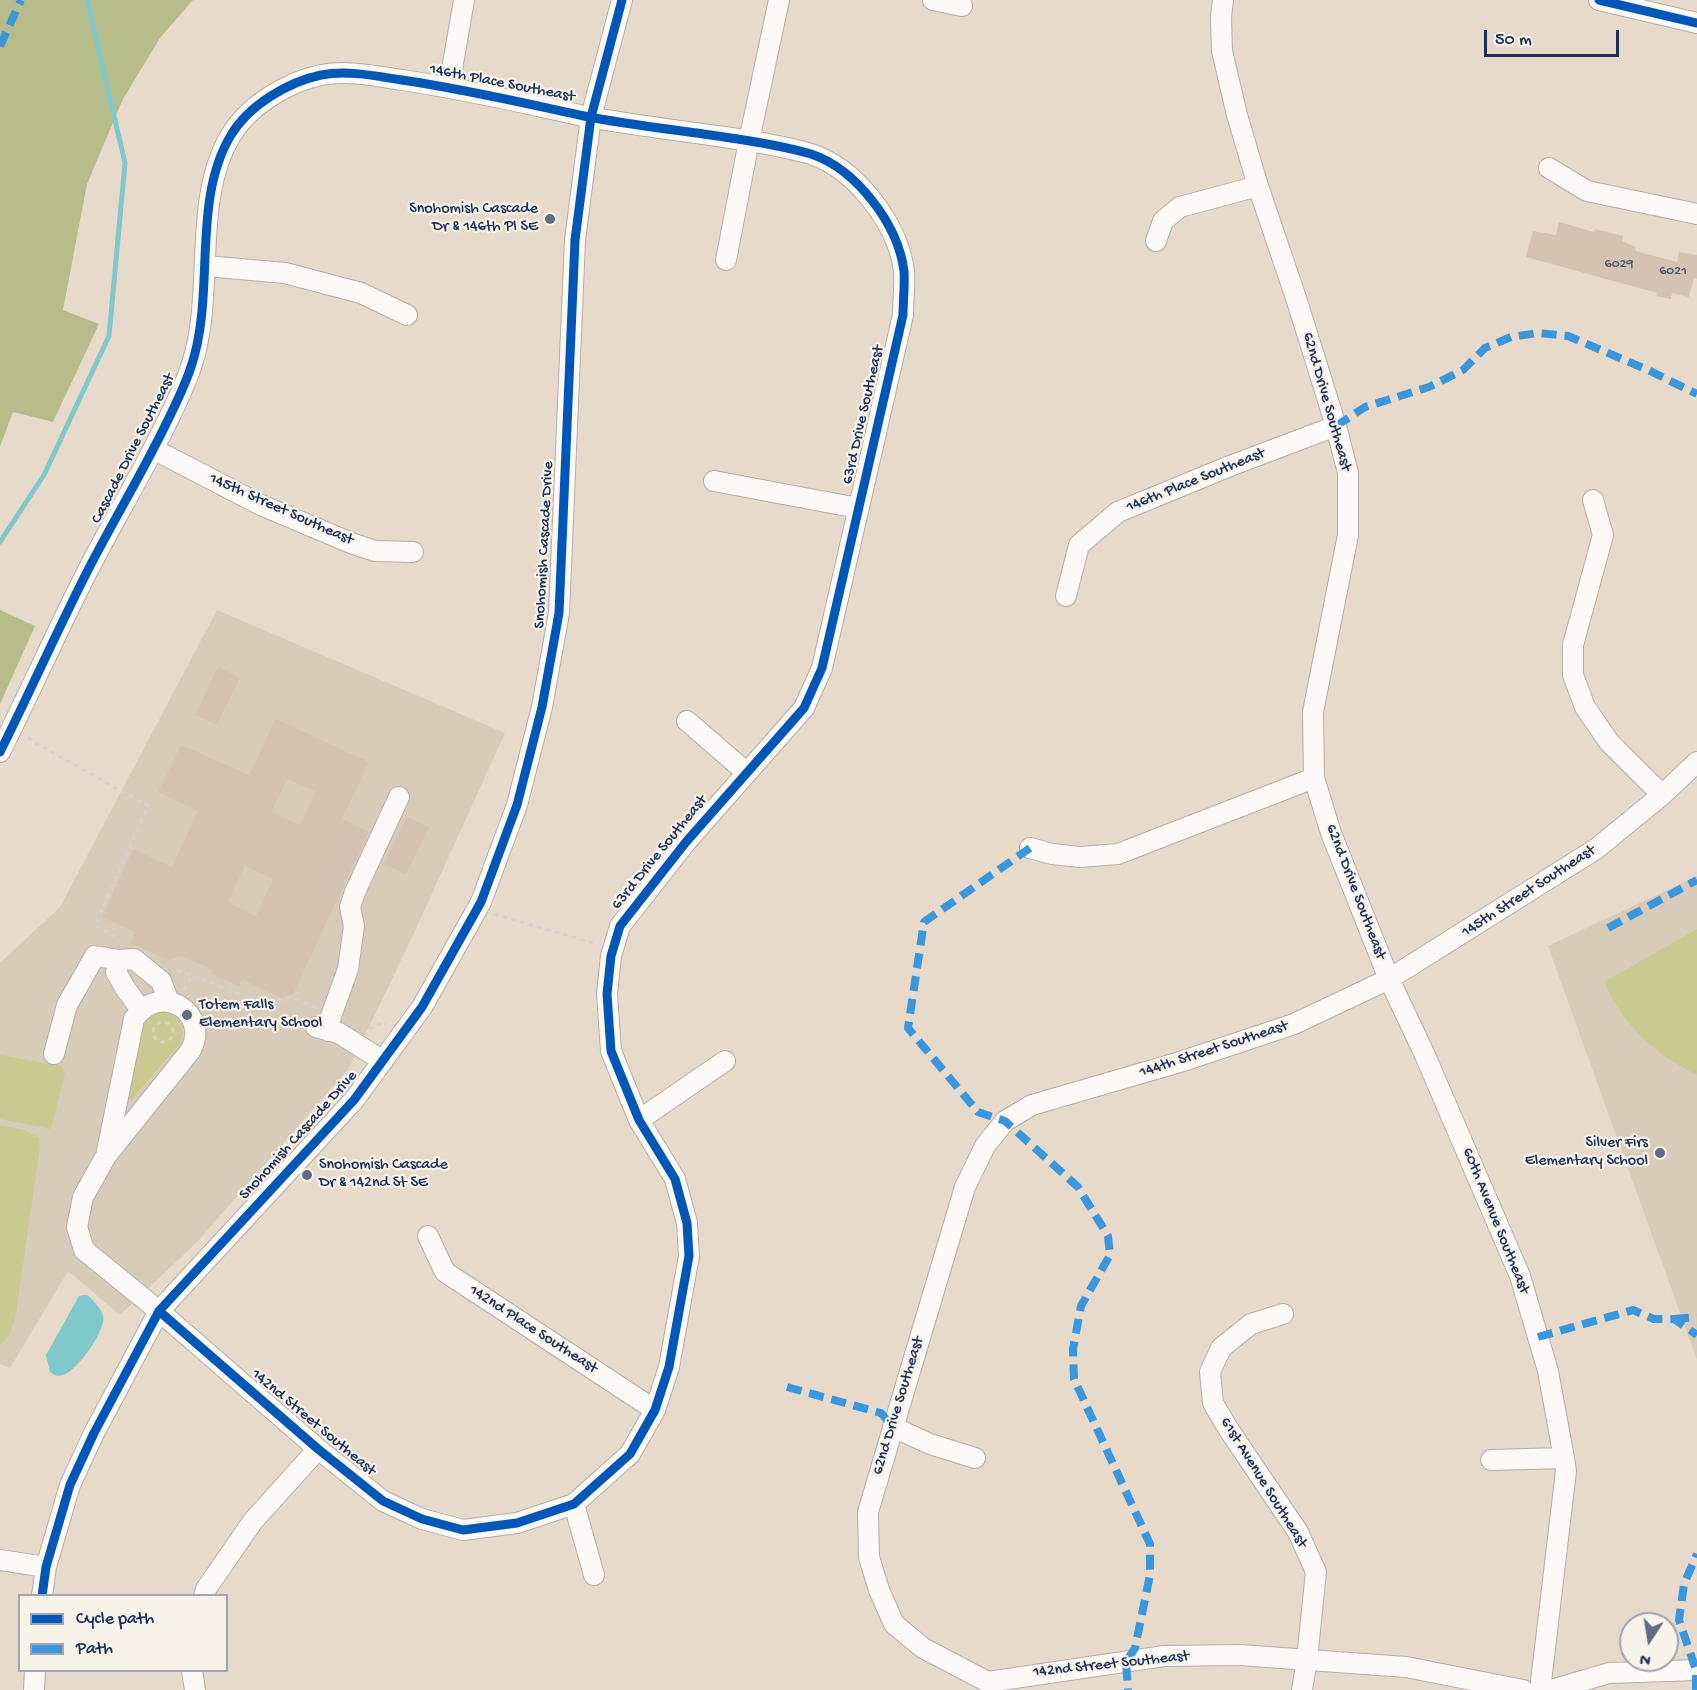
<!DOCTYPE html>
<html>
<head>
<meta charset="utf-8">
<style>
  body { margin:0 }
  #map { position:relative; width:1697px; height:1690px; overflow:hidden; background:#e8dacb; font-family:"Gochi Hand",sans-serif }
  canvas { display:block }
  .legend { position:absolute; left:18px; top:1594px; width:210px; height:78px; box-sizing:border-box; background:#f7f3e8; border:2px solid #9fa5b1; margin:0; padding:8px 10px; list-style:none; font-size:18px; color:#1b2f5e }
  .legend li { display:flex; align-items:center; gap:12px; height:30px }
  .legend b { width:30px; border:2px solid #9fa5b1 }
  .north { position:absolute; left:1619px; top:1612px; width:60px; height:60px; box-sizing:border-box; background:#f7f3e8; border:2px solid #9fa5b1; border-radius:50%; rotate:192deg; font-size:16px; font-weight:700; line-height:24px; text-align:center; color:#1b2f5e }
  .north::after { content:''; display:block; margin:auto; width:21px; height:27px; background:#636b84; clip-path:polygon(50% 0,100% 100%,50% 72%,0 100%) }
  .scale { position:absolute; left:1484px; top:30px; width:135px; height:27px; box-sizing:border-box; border:3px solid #1b2f5e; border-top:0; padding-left:8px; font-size:18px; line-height:21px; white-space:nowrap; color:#1b2f5e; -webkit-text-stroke:4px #f7f3e8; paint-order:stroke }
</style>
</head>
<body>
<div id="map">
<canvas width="1697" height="1690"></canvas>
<ul class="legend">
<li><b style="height:8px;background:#0057b8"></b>Cycle path</li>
<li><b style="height:8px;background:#3a97de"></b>Path</li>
</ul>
<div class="north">N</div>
<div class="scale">50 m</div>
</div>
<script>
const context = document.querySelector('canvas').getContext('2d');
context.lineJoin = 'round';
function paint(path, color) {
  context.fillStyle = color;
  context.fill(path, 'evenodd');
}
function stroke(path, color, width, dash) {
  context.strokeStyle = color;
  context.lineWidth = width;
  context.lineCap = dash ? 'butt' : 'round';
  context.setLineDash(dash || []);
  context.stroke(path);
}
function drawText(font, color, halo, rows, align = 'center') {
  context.font = font + ' "Gochi Hand",sans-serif';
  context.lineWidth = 4.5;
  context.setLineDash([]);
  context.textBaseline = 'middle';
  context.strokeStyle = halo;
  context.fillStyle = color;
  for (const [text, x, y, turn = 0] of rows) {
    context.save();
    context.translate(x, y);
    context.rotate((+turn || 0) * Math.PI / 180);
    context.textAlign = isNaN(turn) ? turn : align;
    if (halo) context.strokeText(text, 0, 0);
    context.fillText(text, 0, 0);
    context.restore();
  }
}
paint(new Path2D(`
  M217,610L505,733L409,944L349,1068L197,1242L120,1315L68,1271L10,1368L0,1364V963L60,907Z
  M1697,876V1360L1548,946Z`), '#d9cbba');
paint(new Path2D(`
  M1697,929V1075C1653,1053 1625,1027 1604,982Z
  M164,1012C180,1017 186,1025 181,1042L131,1101L129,1099L143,1024L151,1015Z
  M0,1055L61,1066L65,1073L51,1129L0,1119Z
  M0,1125L24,1130L39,1138L40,1147L16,1314L10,1334L0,1346Z`), '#cacb90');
paint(new Path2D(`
  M0,0H193L160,38L123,99L87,184L63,310L99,324L53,422L13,412L0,447Z
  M0,610L35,626L0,704Z`), '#b6bd8b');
paint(new Path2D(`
  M85,1295L89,1296C93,1301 101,1308 103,1315C107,1330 77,1371 63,1375C57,1377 54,1375 50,1372L46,1355L79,1296Z`), '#80c8cb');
stroke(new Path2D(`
  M0,542L44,475L109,336L125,163L87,0`), '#80c8cb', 5);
paint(new Path2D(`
  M1559,222L1594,232L1595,229L1623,236L1622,241L1636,247L1635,251L1677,262L1679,252L1697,255V279L1694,278L1689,297L1672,293L1671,299L1656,296L1657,293L1526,257L1533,231L1556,235Z
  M218,667L240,678L217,725L195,715Z
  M276,719L369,762L342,819L369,832L293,994L281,998L242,979L239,986L212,974L211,969L182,956L168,960L130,943L135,932L102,917L133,849L172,867L198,811L158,792L181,745L249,775ZM287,779L316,791L300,825L271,812ZM245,866L273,879L256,916L228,902Z
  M407,817L429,827L406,874L384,864Z`), '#d4c3b3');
const minor = new Path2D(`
  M933,0L962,6
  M1223,0L1221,17L1222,51L1237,115L1258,186L1296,298L1336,426L1348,473V535L1313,712L1314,778L1331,833L1389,979L1424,1053L1520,1276L1548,1371L1564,1458L1566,1471L1540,1690
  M1599,0L1697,23
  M449,87L464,0
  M1549,168L1587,191L1697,214
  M1156,241L1163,221L1180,207L1258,186
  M726,260L749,141L779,0
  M206,266L285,273L361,293L407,315
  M153,449L261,505L351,543L375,551L413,552
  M714,481L858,508
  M1593,500L1603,535L1573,645V675L1585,707L1609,742L1662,795
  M1066,596L1079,545L1118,512L1230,466L1336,426
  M687,721L746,772
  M0,752C30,692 57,631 87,572C112,523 140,477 164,428C174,408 184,388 191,367C216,294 191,201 231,135C249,105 288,82 321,75C348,70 376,76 402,80C464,89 524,103 584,116C630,125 677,130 724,137C752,141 783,146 811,154C856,169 898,224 904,271C905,285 903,301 903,315L822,668L804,708L686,842L620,926L611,956L607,994L611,1051L639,1120L675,1179L687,1223L689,1256L669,1367L655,1410L630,1454L574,1504L517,1523L463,1530L422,1519L383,1501L318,1449L159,1311L84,1250L77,1227L83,1197L106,1156L191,1050C210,1013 161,980 134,1019L106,1156
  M1030,848L1052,854L1080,857L1118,854L1314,778
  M141,1010L125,988L116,972L120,960L134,959L161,981L169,1002
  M316,1027L339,1033L383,1061
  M328,1031L331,1016L348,969L354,926L350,907L355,892L399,797
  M54,1054L67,1005L95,956L120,960
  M639,1120L725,1061
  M428,1236L445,1272L655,1410
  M1283,1314L1251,1324L1221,1348L1210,1372L1213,1403L1229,1430L1298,1532L1316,1572L1307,1659L1302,1690
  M893,1427L930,1444L975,1458
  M1491,1460L1564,1458
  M574,1504L594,1575
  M0,1560L46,1567
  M42,1596L46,1567L70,1485L94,1433L159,1311L354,1100L422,1007L481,902L517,805L542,707L559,613L575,240L591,117L622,0
  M204,1596L206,1589L253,1521L318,1449
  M192,1670L195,1690
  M988,1682L923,1648L894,1624L879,1590L869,1557L868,1512L965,1187L985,1146L1005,1121L1032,1105L1180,1062L1294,1024L1389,979L1596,849L1662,795L1697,762
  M988,1682L1164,1656L1240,1655L1406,1667L1523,1690
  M34,1690L35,1670
  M1551,1690L1609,1673L1697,1670`);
stroke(minor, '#b4ada8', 22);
stroke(new Path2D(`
  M28,737L32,741L148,806L95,925L121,940
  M494,914L597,944
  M177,970L265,1004L292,997L316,1008
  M184,990L192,976
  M153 1032a10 10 0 1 1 20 0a10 10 0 1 1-20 0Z
  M369,1029L383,1022L386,1024`), '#d4d1d0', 3, [4.5, 4.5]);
stroke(minor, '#fcf9f7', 20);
stroke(new Path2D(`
  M0,46L21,0
  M1336,426L1365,407L1429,387L1463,370L1485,348L1511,337L1538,333L1568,336L1648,370L1697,394
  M1030,848L924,922L908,1028L978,1112L1005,1121L1078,1187L1108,1236L1110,1255L1081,1306L1073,1349L1074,1379L1150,1544V1575L1135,1648L1126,1662L1128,1690
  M1608,928L1697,880
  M1674,1319L1697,1317
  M1538,1337L1633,1310L1654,1319H1674L1697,1335
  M787,1387L881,1413L893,1427
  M1696,1690V1670L1679,1620L1684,1584L1697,1554`), '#3a97de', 8, [15, 8]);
stroke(new Path2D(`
  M1599,0L1697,23
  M0,752C30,692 57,631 87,572C112,523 140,477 164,428C174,408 184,388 191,367C216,294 191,201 231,135C249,105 288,82 321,75C348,70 376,76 402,80C464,89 524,103 584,116C630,125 677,130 724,137C752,141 783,146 811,154C856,169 898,224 904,271C905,285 903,301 903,315L822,668L804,708L686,842L620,926L611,956L607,994L611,1051L639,1120L675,1179L687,1223L689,1256L669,1367L655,1410L630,1454L574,1504L517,1523L463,1530L422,1519L383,1501L318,1449L159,1311
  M42,1596L46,1567L70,1485L94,1433L159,1311L354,1100L422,1007L481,902L517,805L542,707L559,613L575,240L591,117L622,0`), '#0057b8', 9);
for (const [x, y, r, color] of [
  [550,219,6,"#636b84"],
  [187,1015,6,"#636b84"],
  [1660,1153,6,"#636b84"],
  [307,1175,6,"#636b84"]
]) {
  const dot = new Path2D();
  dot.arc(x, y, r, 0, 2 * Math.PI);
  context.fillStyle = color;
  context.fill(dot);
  stroke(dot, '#f7f3e8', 2);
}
drawText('14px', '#495473', null, [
  ["6029",1619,265],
  ["6021",1673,272]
]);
drawText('16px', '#1b2f5e', '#f7f3e8', [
  ["146th Place Southeast",502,84,11],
  ["62nd Drive Southeast",1326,402,74],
  ["63rd Drive Southeast",864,415,-77],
  ["Cascade Drive Southeast",134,449,-63],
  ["146th Place Southeast",1196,481,-22],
  ["145th Street Southeast",281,510,24],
  ["Snohomish Cascade Drive",545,545,-87],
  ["63rd Drive Southeast",660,853,-51],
  ["62nd Drive Southeast",1355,892,69],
  ["145th Street Southeast",1529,892,-33],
  ["144th Street Southeast",1214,1050,-18],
  ["Snohomish Cascade Drive",299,1136,-48],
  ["60th Avenue Southeast",1495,1221,68],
  ["142nd Place Southeast",533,1330,33],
  ["62nd Drive Southeast",899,1406,-73],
  ["142nd Street Southeast",313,1423,40],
  ["61st Avenue Southeast",1263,1483,58],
  ["142nd Street Southeast",1111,1665,-6]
]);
drawText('16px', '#1b2f5e', '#f7f3e8', [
  ["Snohomish Cascade",538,210],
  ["Dr & 146th Pl SE",538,228],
  ["Totem Falls",199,1006,"left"],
  ["Elementary School",199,1024,"left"],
  ["Silver Firs",1648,1144],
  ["Elementary School",1648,1162],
  ["Snohomish Cascade",319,1166,"left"],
  ["Dr & 142nd St SE",319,1184,"left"]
], 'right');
</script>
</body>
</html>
